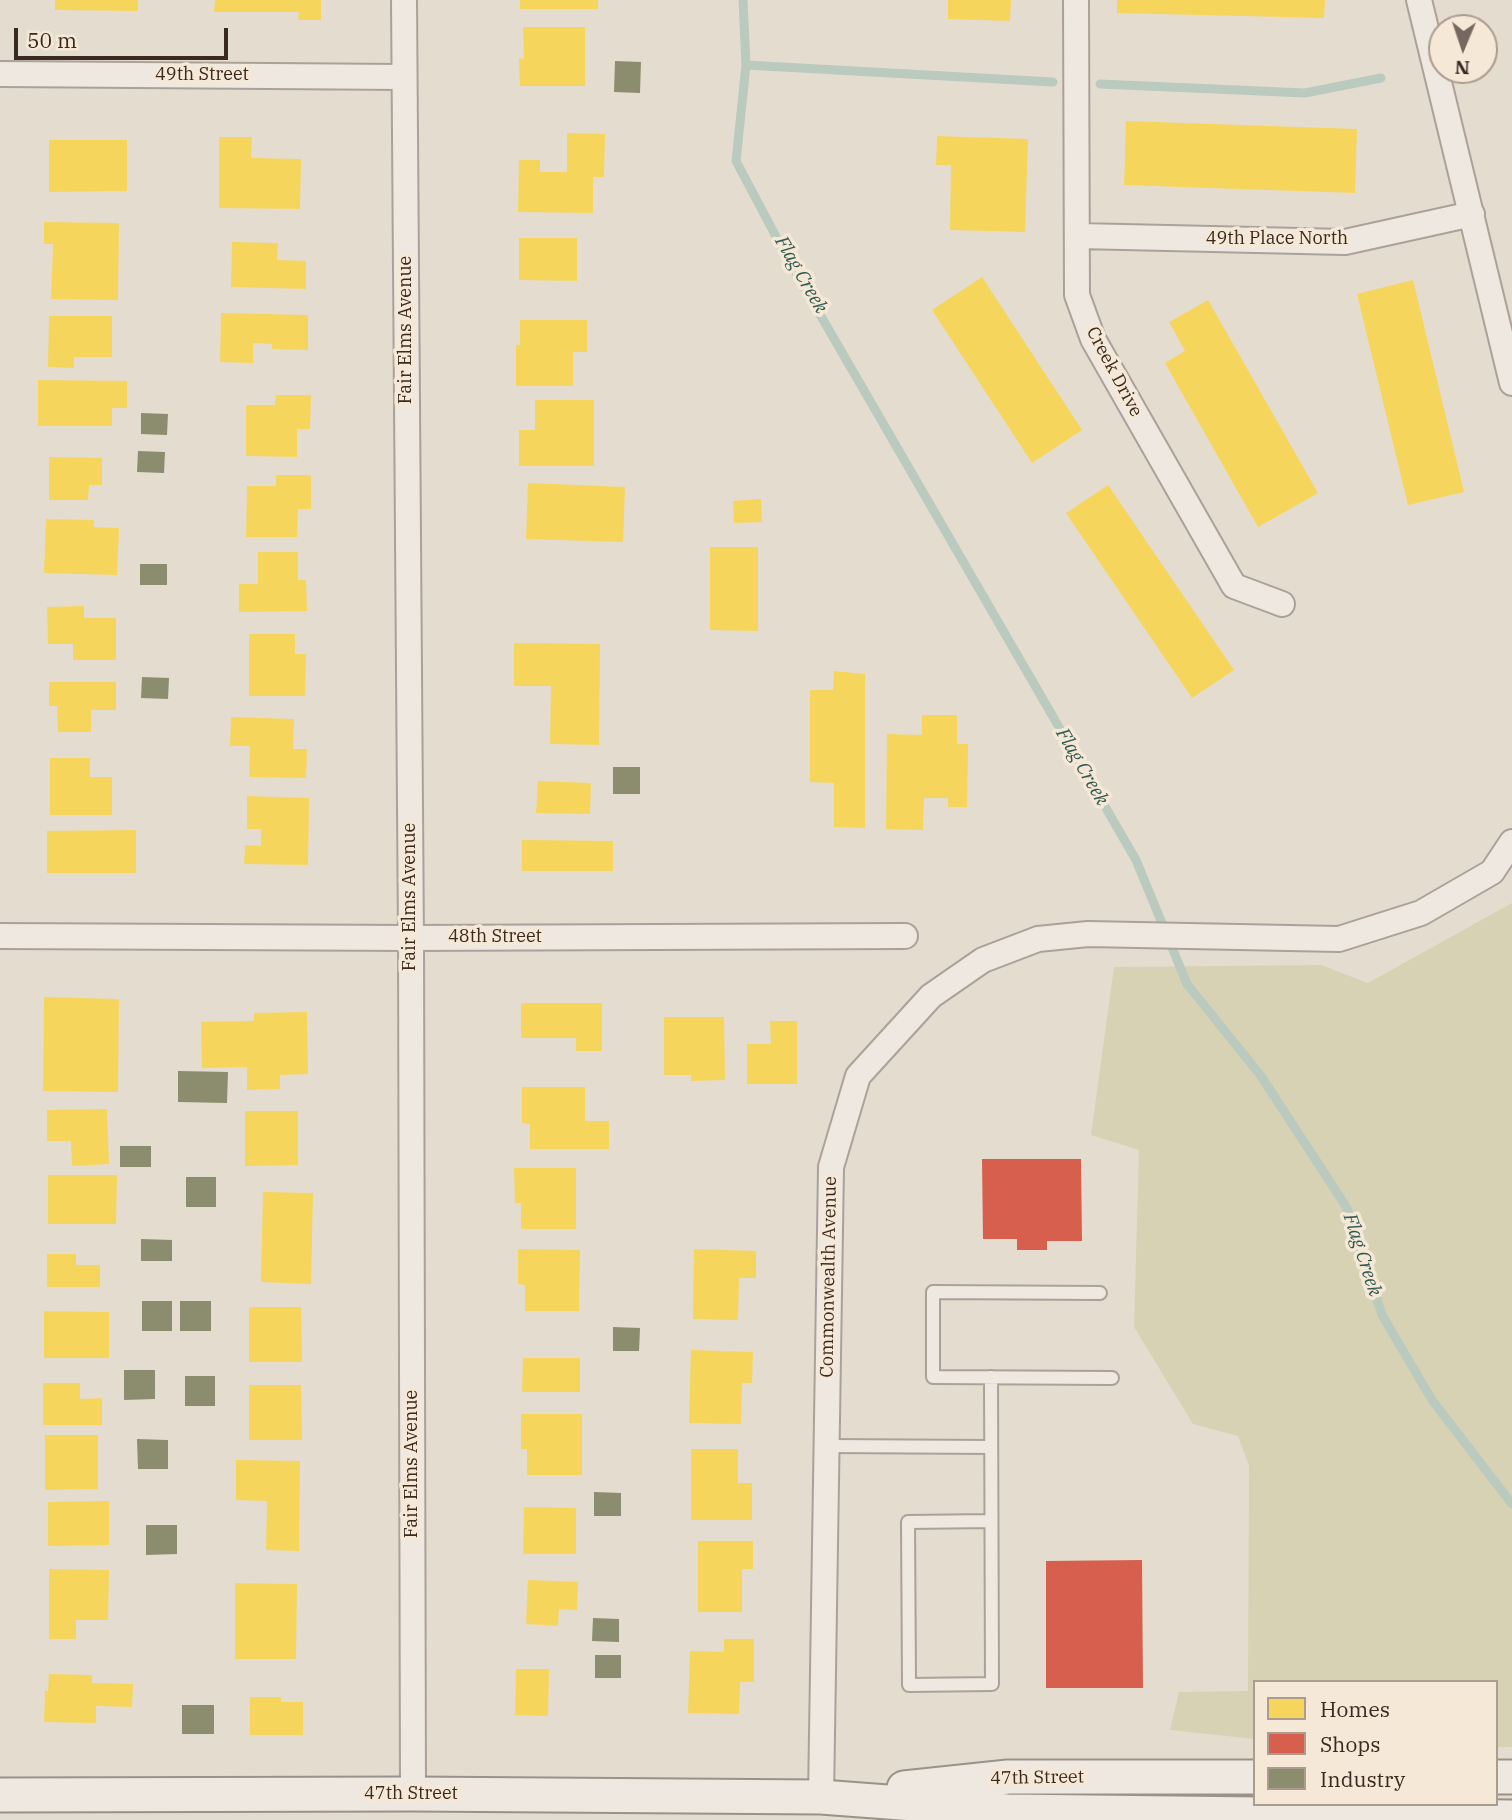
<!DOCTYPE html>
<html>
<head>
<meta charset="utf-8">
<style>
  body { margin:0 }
  #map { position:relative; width:1512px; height:1820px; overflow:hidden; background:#e5dcd0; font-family:"IBM Plex Serif",serif }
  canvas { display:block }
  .legend { position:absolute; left:1253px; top:1680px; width:245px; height:126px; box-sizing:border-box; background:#f5e8d7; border:2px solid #aa9c8e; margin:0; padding:9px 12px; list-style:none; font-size:21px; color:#3a2920 }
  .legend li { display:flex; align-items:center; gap:14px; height:35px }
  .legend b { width:35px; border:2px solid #aa9c8e }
  .north { position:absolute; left:1428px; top:14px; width:70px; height:70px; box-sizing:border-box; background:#f5e8d7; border:2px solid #aa9c8e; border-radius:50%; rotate:182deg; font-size:19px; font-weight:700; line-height:28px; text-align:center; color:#3a2920 }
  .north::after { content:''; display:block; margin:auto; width:24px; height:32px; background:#76685e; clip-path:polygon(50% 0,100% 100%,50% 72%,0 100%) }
  .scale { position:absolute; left:14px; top:28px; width:214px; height:32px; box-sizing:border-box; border:4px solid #3a2920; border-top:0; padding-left:9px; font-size:21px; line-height:24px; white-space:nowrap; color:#3a2920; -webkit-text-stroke:5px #f5e8d7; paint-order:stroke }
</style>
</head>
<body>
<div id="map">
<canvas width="1512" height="1820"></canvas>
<ul class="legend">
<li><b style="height:19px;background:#f6d55c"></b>Homes</li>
<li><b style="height:19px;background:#d6604d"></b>Shops</li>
<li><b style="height:19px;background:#8c8c6e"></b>Industry</li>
</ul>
<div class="north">N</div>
<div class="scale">50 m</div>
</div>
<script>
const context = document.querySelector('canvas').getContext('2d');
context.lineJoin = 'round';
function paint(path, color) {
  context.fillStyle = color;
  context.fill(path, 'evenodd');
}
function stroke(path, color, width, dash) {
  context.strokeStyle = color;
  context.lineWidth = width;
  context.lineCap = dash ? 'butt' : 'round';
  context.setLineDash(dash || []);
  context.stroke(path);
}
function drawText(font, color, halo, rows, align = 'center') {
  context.font = font + ' "IBM Plex Serif",serif';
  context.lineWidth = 7;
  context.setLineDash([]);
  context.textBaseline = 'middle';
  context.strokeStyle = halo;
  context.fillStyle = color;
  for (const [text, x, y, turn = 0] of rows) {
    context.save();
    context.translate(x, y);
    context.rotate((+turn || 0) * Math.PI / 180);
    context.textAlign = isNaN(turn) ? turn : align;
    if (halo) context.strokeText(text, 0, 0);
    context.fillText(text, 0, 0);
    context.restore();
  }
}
paint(new Path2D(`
  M1512,903V1747H1496V1682H1255V1739L1170,1730L1179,1692L1248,1691L1249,1466L1238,1436L1193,1424L1134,1327L1139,1150L1091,1135L1114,967L1321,965L1368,983Z`), '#d7d2b3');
paint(new Path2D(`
  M55,0H138V11L55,10Z
  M215,0H321V20H298L299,12H214Z
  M520,0H598V9H520Z
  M948,0H1011L1010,21L948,19Z
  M1117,0H1325L1324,18L1117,13Z
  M523,27H585V86H520L519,58L524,59Z
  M1126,121L1357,129L1355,193L1124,185Z
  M567,133L605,134L604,177H593V213L518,212L519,160H540V172H567Z
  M937,136L1028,139L1025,232L950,230L951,165H936Z
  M219,137H252L251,158L301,159L300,209L219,208Z
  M49,140H127V191L49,192Z
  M44,222L119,223L118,300L51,299L53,244H44Z
  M519,238H577V281L519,280Z
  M232,242L278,243L277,260L306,261V289L231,287Z
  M982,277L1082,430L1032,463L932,310Z
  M1413,280L1464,492L1408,505L1357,294Z
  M1208,300L1318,493L1258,527L1165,363L1185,351L1169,322Z
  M221,313L308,315V350L272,349V344L253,343V363L220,362Z
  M49,316H112V357H74V368L48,367Z
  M520,320H587V352H573V386H516V345H520Z
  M38,380L127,381V408H112V426H38Z
  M276,395H311L310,429H297V457L246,456V405H275Z
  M535,400H594V466H519V430H535Z
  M49,457L102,458V485H89L88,500H49Z
  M276,475H311V509H298L297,537H246L247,486H276Z
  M528,483L625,487L623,542L526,539Z
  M1108,485L1234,670L1192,698L1066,513Z
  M761,499L762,522L734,523L733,501Z
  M46,519L94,520V527L119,528L117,575L44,573Z
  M710,547H758V631L710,630Z
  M258,552H298V580H306L307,611L239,612V584H258Z
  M84,606V618H116V660H73V644H48L47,607Z
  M249,634H295V654H306L305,696H249Z
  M514,643L600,644L599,745L550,744L551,686H514Z
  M834,671L865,674V828L834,827V783L810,782V690H833Z
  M49,682H116V710H91V732H58L57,706H49Z
  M922,715H957V744H968L967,807H948V798H924L923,830L886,829L887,734L922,735Z
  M231,717L294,719L293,749H307L306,778L249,777L250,746H230Z
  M50,758H90V777H112V815H50Z
  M538,781L591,783L590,814L536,813Z
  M247,796L309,798L308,865L244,864L245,845L261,846V829H247Z
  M136,830V873H47V831Z
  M522,840L613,841V871H522Z
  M44,997L119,999L118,1092L43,1091Z
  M521,1003H602V1051H576V1038H521Z
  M307,1012L308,1074L280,1075V1089L247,1090V1067L202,1068L201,1022L254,1021V1013Z
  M664,1017H724L725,1080L691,1081V1075H664Z
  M770,1021H797V1084H747V1044H771Z
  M522,1087H585V1121H609V1149H530V1124L522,1123Z
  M107,1109L109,1164L72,1166L71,1141H47V1110Z
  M245,1111H298V1165L245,1166Z
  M514,1168H576V1229H521V1203H515Z
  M48,1175H117L116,1224H48Z
  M263,1192L313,1193L311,1284L261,1282Z
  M518,1249L580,1250L579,1311H525V1285L518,1284Z
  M694,1249L756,1251V1278H739L738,1320L693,1319Z
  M47,1254H76V1265H100V1287H47Z
  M249,1307H301L302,1362H249Z
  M44,1311L109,1312V1358H44Z
  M691,1350L753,1352L752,1383H742L741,1424L689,1423Z
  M523,1358H580V1392H522Z
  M43,1383H80V1399L102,1398V1425H43Z
  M249,1385H301L302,1440H249Z
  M521,1414H582V1475H527V1449H521Z
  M45,1435H98V1489L45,1490Z
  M691,1449H738V1483H752V1520H691Z
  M236,1460L300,1461L299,1551L266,1550L267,1501L236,1500Z
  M109,1501V1545L48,1546V1502Z
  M524,1507L576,1508V1554H523Z
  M698,1541H753V1569H742V1612H698Z
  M49,1569L109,1570L108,1620H76V1639H49Z
  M528,1580L578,1582L577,1610L559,1609L558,1626L526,1624Z
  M235,1583L297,1584L296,1659H235Z
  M724,1639H754V1682H740L739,1714L688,1713L690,1651L724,1652Z
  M516,1669H549L548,1716L515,1715Z
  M49,1674L92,1675V1683L133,1684L132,1707L96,1706V1723L44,1722L45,1691H48Z
  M250,1697H281V1702H303V1735H250Z`), '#f6d55c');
paint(new Path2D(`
  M982,1159H1081L1082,1241H1047V1250H1017V1239H983Z
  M1142,1560L1143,1688H1046V1561Z`), '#d6604d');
paint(new Path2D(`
  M615,61L641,62L640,93L614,92Z
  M141,413L168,414L167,435L141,434Z
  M138,451L165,452L164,473L137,472Z
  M140,564H167V585H140Z
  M142,677L169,678L168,699L141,698Z
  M613,767H640V794H613Z
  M178,1071L228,1072L227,1103L178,1102Z
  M120,1146H151V1167H120Z
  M186,1177H216V1207H186Z
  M141,1239L172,1240V1261H141Z
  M142,1301H172V1331H142Z
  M180,1301H211V1331H180Z
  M613,1327L640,1328L639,1351H613Z
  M124,1370H155V1399L124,1400Z
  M185,1376H215V1406H185Z
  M137,1439L168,1440V1469H138Z
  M594,1492L621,1493V1516H594Z
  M146,1525H177V1554L146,1555Z
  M593,1618L619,1619V1642L592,1641Z
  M595,1655H621V1678H595Z
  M182,1705H214V1734H182Z`), '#8c8c6e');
stroke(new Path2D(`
  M743,0L746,65L736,161L789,261L1136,860L1187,984L1261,1076L1347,1208L1382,1315L1432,1400L1512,1504
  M746,65L1053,82
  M1100,84L1305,93L1381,78`), '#bacabe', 9);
const lane = new Path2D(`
  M1100,1293L933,1292V1377L1112,1378
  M827,1446L991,1447
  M991,1521L908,1522L909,1685L992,1684L991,1377`);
const street = new Path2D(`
  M404,0L411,938L413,1794
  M1076,0L1077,295L1093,339L1234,586L1282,604
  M1419,0L1512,383
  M0,74L403,77
  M1079,236L1345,242L1472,214
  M0,936L411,938L905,936
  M821,1797L831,1167L858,1076L931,996L983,960L1038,939L1088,934L1339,939L1421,913L1492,872L1512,842`);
const secondary = new Path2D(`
  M1496,1777H1512
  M904,1788L1008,1777H1255
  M0,1795L413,1794L821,1797L1007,1811L1512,1817`);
stroke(lane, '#aba198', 16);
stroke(street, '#aba198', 28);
stroke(secondary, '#9a9188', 37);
stroke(lane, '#eee8e1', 12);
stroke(street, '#eee8e1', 24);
stroke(secondary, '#eee8e1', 33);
drawText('18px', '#3a2920', '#f5e8d7', [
  ["49th Street",202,75],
  ["49th Place North",1277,239],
  ["Fair Elms Avenue",406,330,-90],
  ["Creek Drive",1114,372,62],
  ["Fair Elms Avenue",410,897,-90],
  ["48th Street",495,937],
  ["Commonwealth Avenue",829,1277,-89],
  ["Fair Elms Avenue",412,1464,-90],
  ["47th Street",1037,1778,-1],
  ["47th Street",411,1794]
]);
drawText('italic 19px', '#305950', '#f5e8d7', [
  ["Flag Creek",801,275,60],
  ["Flag Creek",1082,767,60],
  ["Flag Creek",1362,1255,72]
]);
</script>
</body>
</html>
